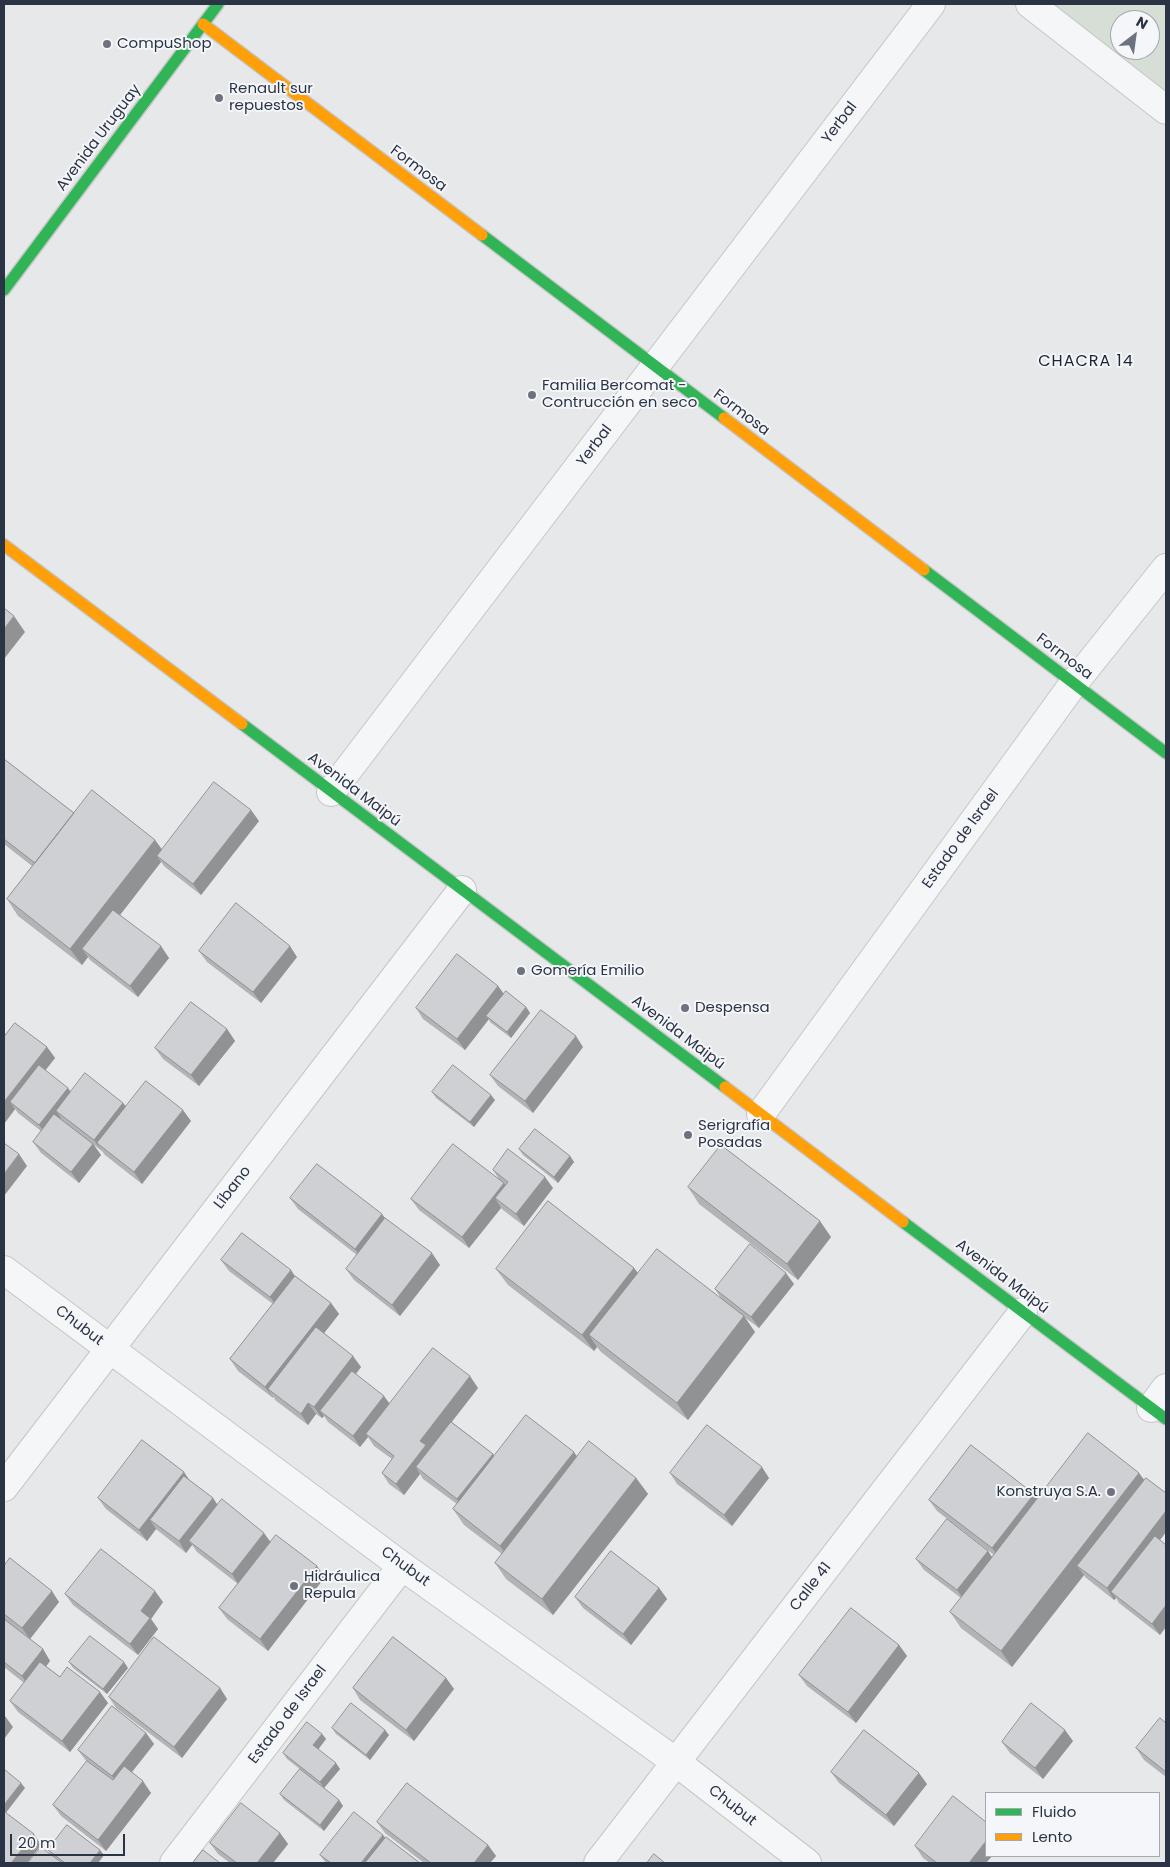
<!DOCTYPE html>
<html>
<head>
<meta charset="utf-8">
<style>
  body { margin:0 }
  #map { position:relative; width:1170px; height:1867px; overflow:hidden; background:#e6e8ea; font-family:Poppins,sans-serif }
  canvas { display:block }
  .frame { position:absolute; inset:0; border:5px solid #2b3445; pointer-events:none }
  .legend { position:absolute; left:985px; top:1792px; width:175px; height:65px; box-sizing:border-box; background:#f4f6f9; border:1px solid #a4a8b1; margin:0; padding:6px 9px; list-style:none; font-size:15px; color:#2b3445 }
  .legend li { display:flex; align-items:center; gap:10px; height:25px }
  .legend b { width:25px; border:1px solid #a4a8b1 }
  .north { position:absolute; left:1110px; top:10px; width:50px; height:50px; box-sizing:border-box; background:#f4f6f9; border:1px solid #a4a8b1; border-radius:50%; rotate:30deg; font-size:14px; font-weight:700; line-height:20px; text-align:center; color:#2b3445 }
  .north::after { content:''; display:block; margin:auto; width:18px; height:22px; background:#6c737f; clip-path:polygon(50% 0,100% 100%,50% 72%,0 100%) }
  .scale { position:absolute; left:10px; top:1834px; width:115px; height:22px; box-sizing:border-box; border:2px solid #2b3445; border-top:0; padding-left:6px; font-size:15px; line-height:18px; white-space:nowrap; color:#2b3445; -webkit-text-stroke:4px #f4f6f9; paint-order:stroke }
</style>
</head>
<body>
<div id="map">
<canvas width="1170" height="1867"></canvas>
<div class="frame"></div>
<ul class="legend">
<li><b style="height:6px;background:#30b455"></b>Fluido</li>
<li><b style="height:6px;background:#ff9f0a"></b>Lento</li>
</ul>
<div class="north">N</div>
<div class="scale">20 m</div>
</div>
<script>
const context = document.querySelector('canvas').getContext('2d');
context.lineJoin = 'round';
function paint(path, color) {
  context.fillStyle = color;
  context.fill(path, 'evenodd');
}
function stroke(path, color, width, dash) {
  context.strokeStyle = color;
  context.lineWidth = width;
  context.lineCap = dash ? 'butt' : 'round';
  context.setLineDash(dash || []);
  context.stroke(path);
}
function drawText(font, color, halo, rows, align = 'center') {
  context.font = font + ' Poppins,sans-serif';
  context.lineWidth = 4;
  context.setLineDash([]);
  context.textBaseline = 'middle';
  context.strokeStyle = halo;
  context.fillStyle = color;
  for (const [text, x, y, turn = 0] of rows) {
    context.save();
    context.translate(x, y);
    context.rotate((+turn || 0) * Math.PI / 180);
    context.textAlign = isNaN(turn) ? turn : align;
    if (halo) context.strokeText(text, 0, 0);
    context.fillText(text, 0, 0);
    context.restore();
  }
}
paint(new Path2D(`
  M1048,4H1166V93ZM1120,20H1150V50H1120Z`), '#d6ded6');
const street = new Path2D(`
  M1030,4L1166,110
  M331,792L931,4
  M761,1114L1074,683L1166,568
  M4,1270L402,1566L676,1762L807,1863
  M1151,1408L1166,1388
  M4,1487L462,890
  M174,1863L402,1566
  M598,1863L1023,1312`);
const fast = new Path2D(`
  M482,235L724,418
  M4,290L218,4
  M924,570L1166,753
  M242,724L725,1087
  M903,1222L1166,1419`);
const slow = new Path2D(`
  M203,24L482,235
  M724,418L924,570
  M4,545L242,724
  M725,1087L903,1222`);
stroke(street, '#c4c6c8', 30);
stroke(fast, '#c4c6c8', 14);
stroke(slow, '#c4c6c8', 14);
stroke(street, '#f5f6f7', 28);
stroke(fast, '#30b455', 11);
stroke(slow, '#ff9f0a', 11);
paint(new Path2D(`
  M4,759L74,813L155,840L162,849L259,821L201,895L165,867L161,862L120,915L169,958L138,997L90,960L88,957L82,965L18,916L7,899L32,866L4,844Z
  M199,951L297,957L261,1003L207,962Z
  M498,986L504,994L526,1007L530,1013L511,1038L490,1022L489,1019L465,1050L423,1019L416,1008Z
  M227,1029L235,1041L199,1086L163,1059L155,1048Z
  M4,1037L47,1047L55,1058L45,1070L70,1092L123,1103L126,1106L191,1121L142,1184L105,1155L102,1151L94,1145L101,1155L79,1183L41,1153L33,1142L41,1131L18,1113L15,1109L4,1124Z
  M583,1047L533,1113L498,1086L490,1075Z
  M432,1092L495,1100L474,1127L436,1098Z
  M519,1149L570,1156L574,1162L558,1183L523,1155Z
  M493,1170L553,1188L524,1226L503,1210L501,1208L469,1248L419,1210L411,1199L499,1179Z
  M688,1187L831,1237L798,1280L699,1204Z
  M290,1198L385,1218L440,1265L400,1316L354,1280L346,1269L357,1255L298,1209Z
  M221,1260L295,1276L331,1303L339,1314L324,1333L361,1367L356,1374L390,1404L478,1388L452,1422L493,1454L494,1456L577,1457L636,1478L648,1494L553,1615L506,1579L495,1563L502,1554L464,1525L453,1509L457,1504L423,1479L420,1474L404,1495L389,1484L382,1473L392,1459L374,1446L368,1437L360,1447L328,1422L324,1416L322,1418L316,1414L308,1425L275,1400L274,1397L273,1398L238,1371L230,1359L273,1304L229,1271Z
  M634,1268L638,1273L722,1300L715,1289L794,1284L759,1328L744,1317L755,1332L688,1420L601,1352L597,1347L594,1351L508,1285L496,1269Z
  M670,1473L769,1478L732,1526L677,1484Z
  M1144,1480L1166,1493V1532L1160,1540V1635L1119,1603L1116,1598L1114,1600L1085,1577L1084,1575L1012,1667L961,1628L950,1612L961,1598L924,1570L916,1559L988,1551L992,1557L994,1555L937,1511L929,1500L1034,1494L1038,1498Z
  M190,1481L213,1498L217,1505L271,1542L325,1577L268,1651L227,1619L219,1608L238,1584L197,1552L192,1545L186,1553L156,1529L147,1541L106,1509L98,1498Z
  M4,1566L59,1602L30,1639L4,1619Z
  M659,1588L667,1599L631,1645L583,1608L575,1597Z
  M65,1594L163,1602L151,1619L158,1629L138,1655L73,1605Z
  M4,1619L43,1649L50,1661L46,1666L60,1677L108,1703L70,1752L18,1712L10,1701L24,1683L4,1667Z
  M899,1645L907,1656L856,1723L807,1686L799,1675Z
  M69,1662L128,1668L107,1694L73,1668Z
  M446,1678L454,1689L414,1741L360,1700L353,1688Z
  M220,1688L227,1699L182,1758L116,1708L109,1697Z
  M1166,1723V1777L1144,1760L1136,1748Z
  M332,1728L389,1735L370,1760L336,1734Z
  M146,1733L154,1744L132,1772L151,1793L106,1851L61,1816L53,1805L87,1762L78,1750Z
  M322,1734L326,1739L318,1749L340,1769L324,1788L287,1759L283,1753Z
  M1073,1741L1043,1779L1010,1753L1002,1742Z
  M831,1772L927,1784L894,1826L839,1783Z
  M280,1794L339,1800L343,1806L324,1831L284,1800Z
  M377,1822L488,1845L496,1856L490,1863H424L385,1833Z
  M280,1833L288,1844L273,1863H230L218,1854L210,1843Z
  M383,1835L385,1838L420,1863H326L320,1855Z
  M915,1846L986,1856H992L986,1863H930L923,1858Z
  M48,1850L104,1855L98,1863H62L52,1856Z`), '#b1b3b5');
paint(new Path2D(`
  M14,616L25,632L4,659V629Z
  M251,810L259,821L201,895L193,884Z
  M155,840L166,856H157L161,862L89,955L82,949L88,957L82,965L70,949Z
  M161,946L169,958L138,997L130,986Z
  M290,946L297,957L261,1003L253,992Z
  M498,986L506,997L486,1016L489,1019L465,1050L457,1039Z
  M526,1007L530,1013L511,1038L507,1032Z
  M227,1029L235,1041L199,1086L191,1075Z
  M576,1036L583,1047L533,1113L525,1101Z
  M47,1047L55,1058L17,1107L10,1102L15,1109L4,1124V1102Z
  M68,1088L76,1099L56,1111L61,1118L47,1136L39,1125Z
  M491,1095L495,1100L474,1127L470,1122Z
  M123,1103L131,1114L97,1143L102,1152L94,1140Z
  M183,1110L191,1121L142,1184L134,1172Z
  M93,1144L101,1155L79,1183L71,1172Z
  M19,1154L27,1166L4,1196V1174Z
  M570,1156L574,1162L558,1183L554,1177Z
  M545,1177L553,1188L524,1226L516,1214Z
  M504,1183L512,1194L495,1198L501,1208L469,1248L462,1237Z
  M382,1214L390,1225L363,1260L355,1249Z
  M820,1221L831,1237L798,1280L787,1264Z
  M432,1253L440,1265L400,1316L392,1305Z
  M634,1268L646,1284L589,1335L597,1347L594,1351L582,1335Z
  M291,1270L298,1281L278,1308L270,1297Z
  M786,1273L794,1284L759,1328L751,1317Z
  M331,1303L339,1314L276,1395L268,1389L273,1398L265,1387Z
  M744,1316L755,1332L688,1420L677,1403Z
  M353,1356L361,1367L325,1414L320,1411L324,1416L322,1418L314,1407Z
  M470,1376L478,1388L416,1467L420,1474L404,1495L396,1484L420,1441Z
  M384,1396L392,1407L366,1434L368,1437L360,1447L353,1436Z
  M308,1403L316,1414L308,1425L301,1414Z
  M574,1452L585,1468L512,1562L500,1546Z
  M493,1454L500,1465L465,1511L457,1499Z
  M762,1467L769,1478L732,1526L724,1515Z
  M184,1472L192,1484L150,1520L156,1529L147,1541L139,1530Z
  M1139,1473L1151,1489L1077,1566L1084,1575L1012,1667L1001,1651Z
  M636,1478L648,1494L553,1615L542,1599Z
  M1034,1494L1042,1505L1000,1559L992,1548Z
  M213,1498L221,1510L189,1541L192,1545L186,1553L179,1541Z
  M1166,1511V1532L1117,1596L1111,1592L1116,1598L1114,1600L1107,1588Z
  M264,1533L272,1544L239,1585L232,1574Z
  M988,1551L995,1562L965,1601L957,1590Z
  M317,1566L325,1577L268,1651L260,1639Z
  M659,1588L667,1599L631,1645L623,1634Z
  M52,1591L59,1602L30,1639L22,1628Z
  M155,1591L163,1602L151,1619L158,1629L138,1655L130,1644L141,1611Z
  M1166,1605V1627L1160,1635L1152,1624Z
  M899,1645L907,1656L856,1723L848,1712Z
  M43,1649L50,1661L30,1688L22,1676Z
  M124,1662L128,1668L107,1694L103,1689Z
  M446,1678L454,1689L414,1741L406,1730Z
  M220,1688L227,1699L182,1758L174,1747Z
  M100,1692L108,1703L70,1752L62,1741Z
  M5,1716L13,1727L4,1739V1717Z
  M385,1730L389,1735L370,1760L366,1755Z
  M1065,1730L1073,1741L1043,1779L1035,1768Z
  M146,1733L154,1744L120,1787L112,1776Z
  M322,1734L326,1739L317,1751L313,1745Z
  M336,1763L340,1769L324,1788L320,1782Z
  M919,1773L927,1784L894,1826L886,1815Z
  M143,1781L151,1793L106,1851L98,1840Z
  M21,1783L25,1788L5,1814L4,1812V1805Z
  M339,1800L343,1806L324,1831L320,1825Z
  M280,1833L288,1844L273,1863H257Z
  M34,1834L41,1845L27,1863H11Z
  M383,1835L391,1846L378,1863H361Z
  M986,1841V1856H992L986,1863H969Z
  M488,1845L496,1856L490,1863H474Z
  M100,1850L104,1855L98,1863H90Z`), '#909294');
const building = new Path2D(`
  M4,608L14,616L4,629Z
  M4,759L74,813L35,863L4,839Z
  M214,782L251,810L193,884L157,856Z
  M92,790L155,840L70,949L7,899Z
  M236,903L290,946L253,992L199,951Z
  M113,910L161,946L130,986L82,949Z
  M457,954L498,986L457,1039L416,1008Z
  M506,991L526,1007L507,1032L486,1016Z
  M191,1002L227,1029L191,1075L155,1048Z
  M541,1010L576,1036L525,1101L490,1075Z
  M15,1023L47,1047L4,1102V1037Z
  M39,1065L68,1088L39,1125L10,1102Z
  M453,1065L491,1095L470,1122L432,1092Z
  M85,1073L123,1103L94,1140L56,1111Z
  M146,1081L183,1110L134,1172L97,1143Z
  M54,1114L93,1144L71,1172L33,1142Z
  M535,1129L570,1156L554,1177L519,1149Z
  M4,1143L19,1154L4,1174Z
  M453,1144L504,1183L462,1237L411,1199Z
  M721,1145L820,1221L787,1264L688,1187Z
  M508,1149L545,1177L516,1214L495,1198L508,1182L493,1170Z
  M317,1164L382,1214L355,1249L290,1198Z
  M548,1201L634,1268L582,1335L496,1269Z
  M385,1218L432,1253L392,1305L346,1269Z
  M242,1233L291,1270L270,1297L221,1260Z
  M750,1244L786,1273L751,1317L715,1289Z
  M657,1249L744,1316L677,1403L589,1335Z
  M295,1276L331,1303L265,1387L230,1359Z
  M316,1327L353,1356L314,1407L308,1403L301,1414L268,1389Z
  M433,1348L470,1376L420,1441L426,1445L396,1484L382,1473L394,1456L366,1434Z
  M352,1371L384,1396L353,1436L320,1411Z
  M526,1415L574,1452L500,1546L453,1509Z
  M451,1422L493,1454L457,1499L416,1467Z
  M707,1425L762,1467L724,1515L670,1473Z
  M1088,1433L1139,1473L1001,1651L950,1612Z
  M142,1440L184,1472L139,1530L98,1498Z
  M589,1441L636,1478L542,1599L495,1563Z
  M971,1445L1034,1494L992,1548L929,1500Z
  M184,1476L213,1498L179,1541L150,1520Z
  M1146,1478L1166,1493V1511L1107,1588L1077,1566Z
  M222,1499L264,1533L232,1574L189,1541Z
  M947,1519L988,1551L957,1590L916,1559Z
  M276,1535L317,1566L260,1639L219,1608Z
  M1155,1536L1166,1545V1605L1152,1624L1111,1592Z
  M101,1549L155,1591L141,1611L150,1618L130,1644L65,1594Z
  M611,1551L659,1588L623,1634L575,1597Z
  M10,1558L52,1591L22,1628L4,1614V1566Z
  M851,1608L899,1645L848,1712L799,1675Z
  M4,1619L43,1649L22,1676L4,1662Z
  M90,1636L124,1662L103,1689L69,1662Z
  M154,1637L220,1688L174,1747L109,1697Z
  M393,1637L446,1678L406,1730L353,1688Z
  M40,1662L60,1677L67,1667L100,1692L62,1741L10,1701Z
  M351,1703L385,1730L366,1755L332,1728Z
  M1031,1703L1065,1730L1035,1768L1002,1742Z
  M112,1706L146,1733L112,1776L78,1750Z
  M1160,1718L1166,1723V1772L1136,1748Z
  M307,1722L322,1734L313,1745L336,1763L320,1782L283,1753Z
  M864,1730L919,1773L886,1815L831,1772Z
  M87,1761L113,1780L124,1766L143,1781L98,1840L53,1805Z
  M4,1769L21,1783L4,1805Z
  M300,1769L339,1800L320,1825L280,1794Z
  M407,1783L488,1845L474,1863H431L377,1822Z
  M953,1796L986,1822V1841L969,1863H937L915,1846Z
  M241,1803L280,1833L257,1863H237L210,1843Z
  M5,1812L34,1834L11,1863H4V1814Z
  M354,1812L383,1835L361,1863H331L320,1855Z
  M67,1825L100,1850L90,1863H65L48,1850Z
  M386,1837L420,1863H365Z
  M41,1847L62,1863H28Z
  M203,1850L220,1863H193Z
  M654,1854L665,1863H647Z`);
paint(building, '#ced0d3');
stroke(building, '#909294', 1);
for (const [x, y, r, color] of [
  [107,44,5,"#6c737f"],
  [219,98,5,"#6c737f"],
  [532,395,5,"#6c737f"],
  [521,971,5,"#6c737f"],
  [685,1008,5,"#6c737f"],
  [688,1135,5,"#6c737f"],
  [1111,1492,5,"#6c737f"],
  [294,1586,5,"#6c737f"]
]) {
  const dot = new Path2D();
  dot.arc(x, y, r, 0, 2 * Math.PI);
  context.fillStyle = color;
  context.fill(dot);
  stroke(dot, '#f4f6f9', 2);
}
drawText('15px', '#2b3445', '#f4f6f9', [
  ["CompuShop",117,44],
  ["Renault sur",229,89],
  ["repuestos",229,106],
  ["Familia Bercomat -",542,386],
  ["Contrucción en seco",542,403],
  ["Gomería Emilio",531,971],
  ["Despensa",695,1008],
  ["Serigrafía",698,1126],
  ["Posadas",698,1143],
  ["Konstruya S.A.",1101,1492,"right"],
  ["Hidráulica",304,1577],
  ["Repula",304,1594]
], 'left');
drawText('15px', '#2b3445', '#f4f6f9', [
  ["Yerbal",840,123,-53],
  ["Avenida Uruguay",99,138,-53],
  ["Formosa",418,169,37],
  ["Formosa",741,413,37],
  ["Yerbal",595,446,-53],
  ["Formosa",1064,657,37],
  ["Avenida Maipú",354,790,37],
  ["Estado de Israel",961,839,-54],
  ["Avenida Maipú",678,1033,37],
  ["Líbano",233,1188,-52],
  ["Avenida Maipú",1002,1277,37],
  ["Chubut",79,1326,37],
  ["Chubut",405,1567,36],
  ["Calle 41",811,1587,-52],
  ["Estado de Israel",288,1715,-53],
  ["Chubut",732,1806,38]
]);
context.letterSpacing = '1px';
drawText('16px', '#1d2536', '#f4f6f9', [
  ["CHACRA 14",1086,362]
]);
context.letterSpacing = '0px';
</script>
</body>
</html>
